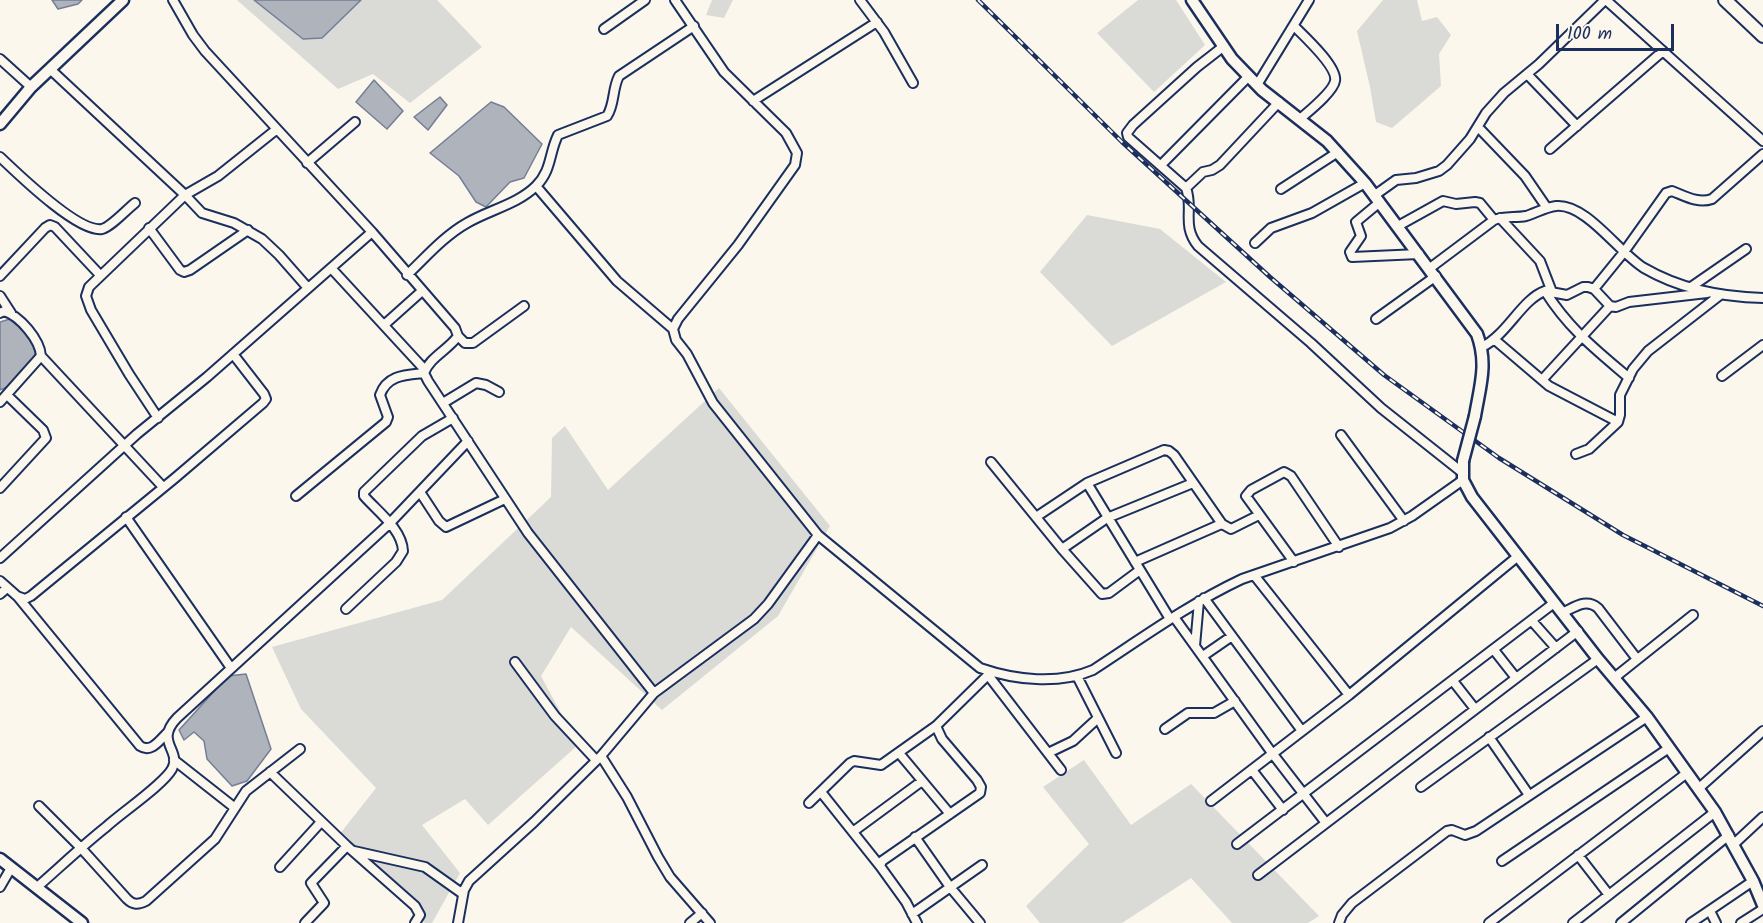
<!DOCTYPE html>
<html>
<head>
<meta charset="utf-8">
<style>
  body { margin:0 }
  #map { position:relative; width:1763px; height:923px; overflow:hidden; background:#fbf7ec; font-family:Kalam,sans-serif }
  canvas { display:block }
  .scale { position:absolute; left:1556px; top:24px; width:118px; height:27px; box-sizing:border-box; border:3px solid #1b2f5e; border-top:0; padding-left:8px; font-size:18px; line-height:21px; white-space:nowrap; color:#1b2f5e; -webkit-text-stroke:4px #fbf7ec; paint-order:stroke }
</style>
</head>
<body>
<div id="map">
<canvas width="1763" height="923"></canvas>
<div class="scale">100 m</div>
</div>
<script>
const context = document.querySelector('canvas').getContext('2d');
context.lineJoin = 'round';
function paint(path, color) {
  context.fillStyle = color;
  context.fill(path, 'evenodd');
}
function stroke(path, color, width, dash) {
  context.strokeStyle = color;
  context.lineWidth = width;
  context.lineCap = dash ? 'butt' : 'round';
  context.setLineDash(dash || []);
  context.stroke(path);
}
paint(new Path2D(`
  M237,0H437L482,47L410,103L373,74L338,89Z
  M712,0H733L724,18L706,15Z
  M1138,0H1176L1205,45L1154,92L1097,33Z
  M1383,0H1417L1422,21L1437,17L1451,35L1439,54L1441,86L1392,128L1376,122L1370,87L1357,31Z
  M1087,215L1160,229L1226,282L1112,346L1040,272Z
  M719,388L830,526L778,616L662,710L571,627L541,676L578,745L488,825L465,799L422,825L460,873L432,923H425L339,835L376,788L301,709L272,647L442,600L551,497L552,438L565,426L608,490Z
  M1084,760L1131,825L1191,784L1319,916L1308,923H1232L1191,878L1122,923H1040L1026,906L1089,844L1043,787Z`), '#dadad7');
const water = new Path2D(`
  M52,0H82L78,4L58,9Z
  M254,0H361L322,38L303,39Z
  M374,80L403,111L387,129L356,102Z
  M440,97L447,105L428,130L414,117Z
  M491,102L504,107L542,144L524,178L510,182L486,207L476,202L459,176L430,153Z
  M13,318L39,349L16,383L0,390V322Z
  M246,674L271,749L247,781L232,786L207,759L204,741L194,732L184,740L179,730L228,676Z`);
paint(water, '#afb3bb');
stroke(water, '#747e96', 1.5);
const street = new Path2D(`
  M173,0L193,35L205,51L372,232L455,328L458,336C448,350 430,357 424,373L428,381L528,533L654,693
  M675,0L724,72L786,133L797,153L795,165L738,245L678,319L673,329L676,340L687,354L713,403L818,535L980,668C1015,680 1058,685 1093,670C1142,638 1189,604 1242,579L1390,528L1412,516L1463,480
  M860,0L884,32L913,83
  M1606,0L1763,141
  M1294,26C1304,36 1338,67 1335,81C1333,92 1309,111 1300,119
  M604,29L645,0
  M1224,46L1197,67L1133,125L1127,133L1128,137L1186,188C1194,209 1181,225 1198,246L1311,343L1381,408L1463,473
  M0,59L31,87
  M50,69L185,195L202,213L234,223L262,239L279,255L308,288
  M1527,74L1577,126
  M1257,85L1309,0
  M753,101L877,22
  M1478,127L1525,176L1547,208
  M1550,149L1663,51
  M0,157C17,173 78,233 102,229C111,227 127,209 135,203
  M307,163L355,122
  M1161,165L1249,76
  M536,186L617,281L673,329
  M1186,188L1203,172L1212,170L1220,165L1279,102
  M1281,189L1338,152
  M1375,195L1396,180L1416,178L1439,171L1447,165L1470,139L1486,113L1504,93L1539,64L1605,0
  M1380,202L1356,222L1361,236L1350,252L1352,257L1419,254
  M1500,218L1540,261L1552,292
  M1398,226L1443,201L1456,204L1475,202L1480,203L1494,220
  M149,228L180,270L184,272L190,270L248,230
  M1255,243L1271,228L1312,213L1365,183
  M331,268L425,370
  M1430,268L1494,220C1504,216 1515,218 1526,216C1536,213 1546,207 1556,206C1586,203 1619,253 1644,268C1680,289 1723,297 1763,298
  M407,275C426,257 444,236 467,223C489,210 518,204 536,186C552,170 549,153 558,135L607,116C615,104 612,89 619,76L694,26
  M0,276L45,228L50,225L55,227L100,275
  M1691,287L1746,249
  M1594,289L1624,252L1666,193L1672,191C1685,196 1698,204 1712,199L1763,154
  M1545,291C1569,329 1595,349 1629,378
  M0,296L11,313
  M0,313L4,311C20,316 40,340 41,356L0,402
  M1376,319L1436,276
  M384,325L422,291
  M458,336L465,343H473L524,306
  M1495,340L1549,386L1618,422
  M1482,347C1507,335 1522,299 1545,291L1567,295L1583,287H1588L1594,289L1610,306L1616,307L1629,302L1707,293
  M41,356L163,487
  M1722,376L1763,345
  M1542,380L1610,306
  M443,403L476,383L486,385L499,392
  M158,418L129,374L91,310L86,296L89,287L185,195L218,176L277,129
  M1341,435L1404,521
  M1576,454L1589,449L1618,422L1620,415V395L1633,369L1648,351L1720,295
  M991,462L1062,549L1102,594L1109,593L1140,570
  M1087,483L1170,619
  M0,488L46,438L43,430L7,395
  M420,492L439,521L446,527L505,499
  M296,496L386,422L388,417L380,395C387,375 405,375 424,373
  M126,517L231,668
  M1036,517L1087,483L1164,450L1169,451L1174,455L1222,524
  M1062,549L1107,518L1193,483
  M0,558L137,434L207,377L372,232
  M1135,562L1219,525L1222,524L1231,529L1259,515
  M1294,562L1246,496L1251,490L1284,472L1291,476L1339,547
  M0,581L17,596L25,599L31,596L175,478L263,403L266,399L264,394L233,354
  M0,594L7,588
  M18,597L140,746C151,753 159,741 167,733
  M1204,598L1302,731
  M346,609L396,562L403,551C402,529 377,511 364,496V492L422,436L453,418
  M1562,613C1575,607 1586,598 1598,608L1637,659
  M1174,617L1272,753L1326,823
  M1532,621L1556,648
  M1195,646L1199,601
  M1494,650L1516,678
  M1203,656L1232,636
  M515,662L555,716L596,760
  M988,675L1061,770
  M1077,676L1116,753
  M1614,678L1693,615
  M1453,681L1475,709
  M1349,695L1517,557
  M1165,729L1188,713H1214L1235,701
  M1489,737L1529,795
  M899,753L950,814
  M1048,753L1073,741L1098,718
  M601,756L627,797L658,857L670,877L710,923
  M174,760L235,808
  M1252,770L1283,810
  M270,772L347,846L415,906L420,915L415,923
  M1421,787L1598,659
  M1698,789L1763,731
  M821,792L880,866
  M1211,801L1349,695L1254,575
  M809,803L850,763L854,761L881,765L936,726
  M39,806L81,848L127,899C133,905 138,905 146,901L215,839L246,791L300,749
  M854,831L922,781
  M915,837L950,887L980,923
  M1237,844L1554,603
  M1734,844L1763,817
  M354,851L425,867L463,894
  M1578,855L1609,895
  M1502,861L1669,748
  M280,867L321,822
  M1258,875L1578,631
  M0,887L11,868
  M36,888C59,868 82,846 106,827C121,813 163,785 172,769C182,750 154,742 177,718L389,524L468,441
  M1710,911L1716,923
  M912,914L982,865
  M305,923L324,903L311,883L347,846
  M458,923L464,890L469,881L534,822L601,756L654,693L754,619L768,604L818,535
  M690,923L702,913
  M917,923L906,902L880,866L882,861L980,793L981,787L977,780L942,739L936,726L991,672
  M1339,923L1342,915L1352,903L1447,831L1452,830L1465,835L1476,831L1647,717
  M1489,923L1687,773
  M1573,923L1715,812
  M1621,923L1729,835
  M1691,923L1753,881
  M1741,923L1763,909`);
const secondary = new Path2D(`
  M1192,0L1232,59L1262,90L1327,141L1365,183L1477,334C1488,364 1480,386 1475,416
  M0,124L31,87L123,0
  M1463,461V480L1472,497L1598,659L1647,717L1715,812L1753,881L1763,905
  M0,859L82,923`);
const primary = new Path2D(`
  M1725,0L1763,36`);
stroke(street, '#1b2f5e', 12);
stroke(secondary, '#1b2f5e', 15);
stroke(primary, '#1b2f5e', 16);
stroke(street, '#fbf7ec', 8);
stroke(secondary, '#fbf7ec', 10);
stroke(primary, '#fbf7ec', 12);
const rail = new Path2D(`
  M978,0L1122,142L1270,277L1384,375L1499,458L1623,535L1763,606`);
stroke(rail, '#1b2f5e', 4.5);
stroke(rail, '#fbf7ec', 2, [7]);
const secondaryBridge = new Path2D(`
  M1463,461L1475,416`);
stroke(secondaryBridge, '#1b2f5e', 15, []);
stroke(secondaryBridge, '#fbf7ec', 10);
</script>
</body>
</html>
